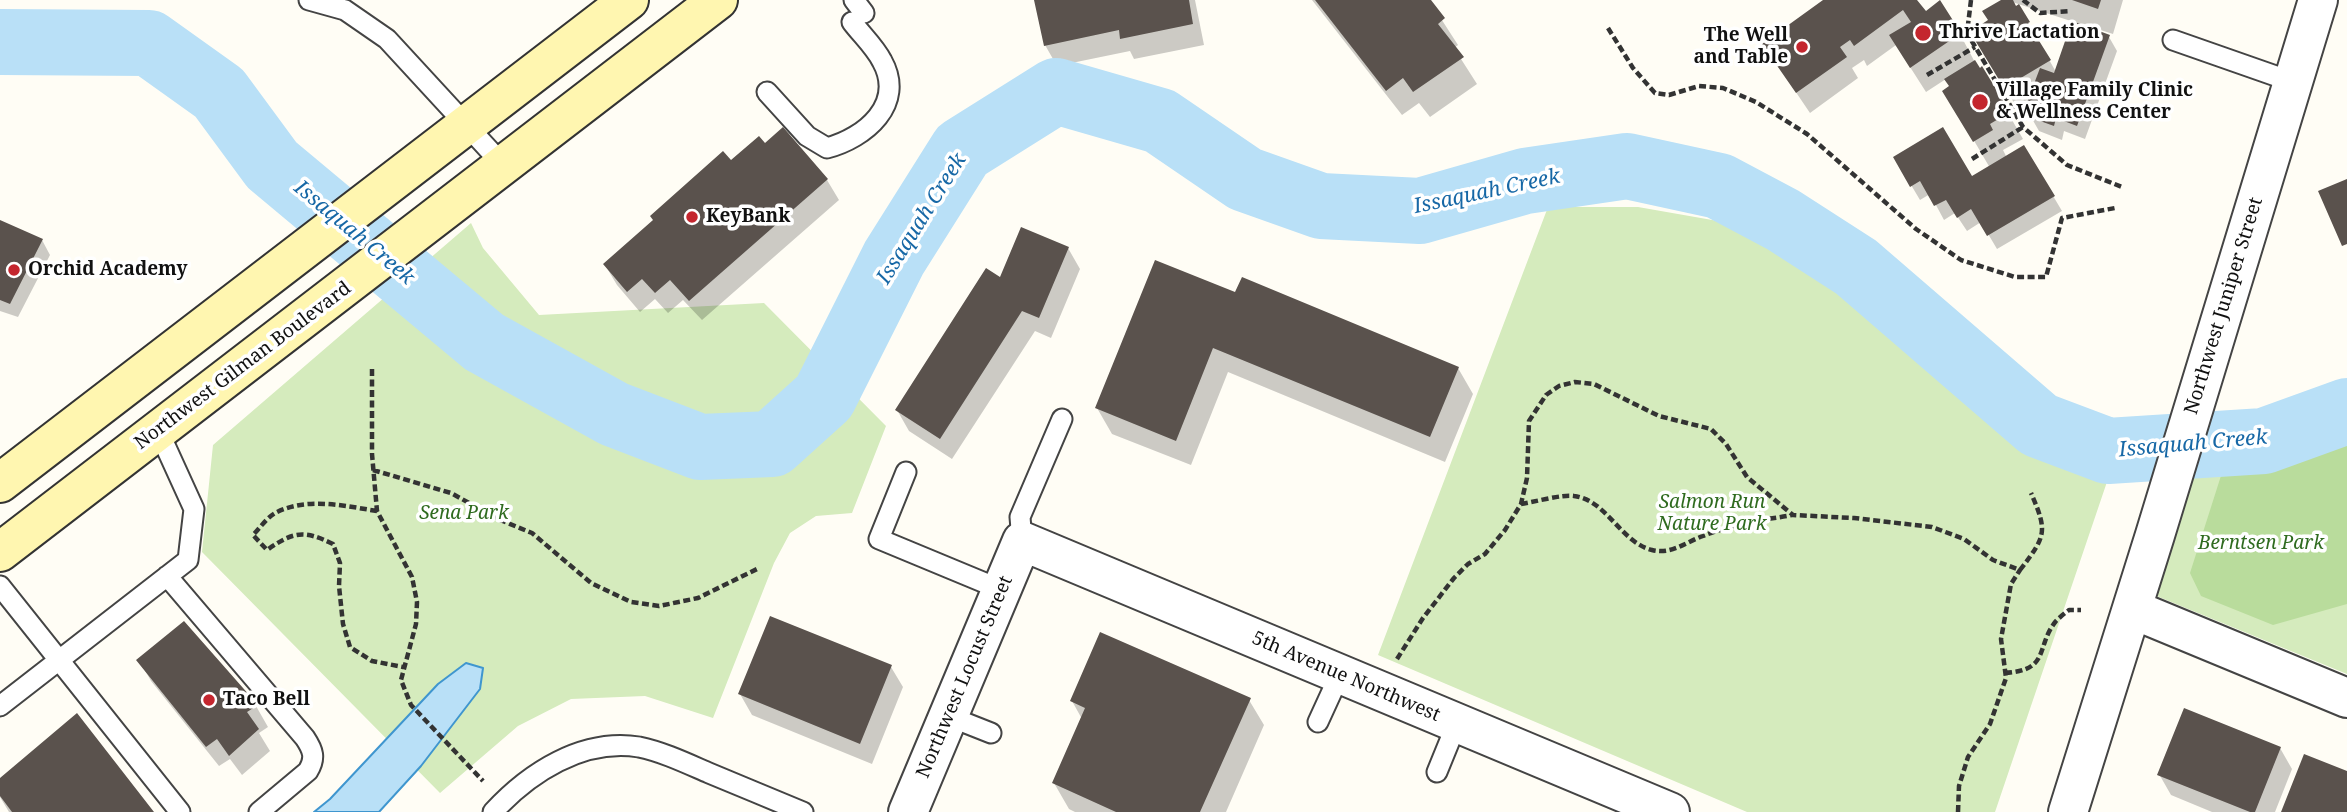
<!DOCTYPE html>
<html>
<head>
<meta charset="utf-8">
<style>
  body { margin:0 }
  canvas { display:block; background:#fffdf5 }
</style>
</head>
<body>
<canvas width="2347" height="812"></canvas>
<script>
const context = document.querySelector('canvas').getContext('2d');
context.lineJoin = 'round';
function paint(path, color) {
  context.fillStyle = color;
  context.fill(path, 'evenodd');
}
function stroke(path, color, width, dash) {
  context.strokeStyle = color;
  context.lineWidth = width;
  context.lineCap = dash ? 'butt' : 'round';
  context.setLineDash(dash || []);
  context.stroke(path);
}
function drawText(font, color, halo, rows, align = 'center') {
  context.font = font + ' "Noto Serif",serif';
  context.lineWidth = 7;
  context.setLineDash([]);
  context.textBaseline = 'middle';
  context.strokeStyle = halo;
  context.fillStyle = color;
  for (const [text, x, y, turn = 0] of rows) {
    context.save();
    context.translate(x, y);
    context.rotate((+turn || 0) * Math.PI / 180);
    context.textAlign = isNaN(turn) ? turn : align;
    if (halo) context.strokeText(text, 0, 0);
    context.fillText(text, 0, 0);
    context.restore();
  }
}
paint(new Path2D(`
  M1548,207H1638L1735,224L1839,278L2020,436L2110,473L1995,812H1747L1378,655Z
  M471,223L483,248L539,315L764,303L886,426L852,513L816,516L790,533L774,563L713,718L645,696L571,699L518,726L440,793L202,552L213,445Z
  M2347,427V674L2154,595L2196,461L2226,460L2273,455Z`), '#d5ebbd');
paint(new Path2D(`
  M2347,427V604L2273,625L2201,596L2190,573L2226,460L2273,455Z`), '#b9dc9c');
const water = new Path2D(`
  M466,663L483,668L480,689L421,766L379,812H314L330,799L438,684Z`);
paint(water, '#b9e0f7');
stroke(water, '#3f96cf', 2);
paint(new Path2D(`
  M1036,0H1195L1204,45L1134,59L1130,51L1057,66L1045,45Z
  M1312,0H1429L1458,45L1454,48L1477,84L1430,117L1419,103L1402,115Z
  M1826,0H1915L1925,13L1939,3L1960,34L1979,70L1982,68L2023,139L2003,150L2007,158L2024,147L2062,211L1997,249L1981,222L1967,231L1955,213L1944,220L1930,194L1920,200L1895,158L1972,179L1990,168L1945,91L1951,87L1946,79L1926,92L1896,45L1867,66L1864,60L1852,68L1858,78L1810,113L1764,45Z
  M2004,0H2123L2113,34L2091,27L2090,30L2109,37L2117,51L2085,139L2064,131L2062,140L2039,131L2031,117L2033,113L2029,108L2020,113L1972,32L1990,21ZM2012,2L2074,22L2056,72L2019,7L2016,9Z
  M764,145L827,180L839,200L702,320L683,300L668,313L655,299L640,312L617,285L605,265L655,221L731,163Z
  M0,222L42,240L50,255L18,317L0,311Z
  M1068,248L1080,269L1051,338L1035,331L952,459L909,431L897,410L1001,280Z
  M1236,295L1458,368L1473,394L1445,462L1228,372L1191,465L1112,434L1097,408Z
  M139,660L256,706L268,727L259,733L270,751L242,775L230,759L219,766L151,681Z
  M891,667L903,687L872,764L752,715L740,694Z
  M1249,700L1264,725L1226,812H1075L1069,809L1054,783L1082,719L1072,701Z
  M2280,748L2292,769L2275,812H2212L2171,795L2159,774Z
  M0,781L152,812H9L0,797Z`), '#0003');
stroke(new Path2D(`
  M0,42L149,43L219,93L272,165L484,342L614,414L700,447L772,444L824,397L894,258L962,150L1056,91L1160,121L1245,179L1321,206L1420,211L1525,181L1627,166L1719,186L1783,220L1856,267L2039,425L2108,451L2264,441L2347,411`), '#b9e0f7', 66);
paint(new Path2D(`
  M1034,0H1189L1193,24L1120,39L1119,30L1044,46Z
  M1315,0H1431L1445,18L1438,24L1464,57L1413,92L1403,78L1386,91Z
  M1823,0H1917L1926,11L1940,0L1961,33L1910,68L1889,35L1911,22L1903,10L1854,46L1850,40L1840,47L1847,57L1796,93L1762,44Z
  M2001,0H2013L2016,6L2019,4L2030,22L2028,23L2051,60L2004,88L1970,32L1988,20L1982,11Z
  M2072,0H2101L2098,9Z
  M2072,21L2110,35L2077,126L2056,118L2054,126L2029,117L2033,108L2026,105L2040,68L2054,73Z
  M1975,60L1980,68L1982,66L2010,112L1990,124L1993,130L1973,142L1942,91L1949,86L1944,79Z
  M783,127L828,179L689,301L670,280L655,293L642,279L627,292L603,264L653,220L650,216L723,151L731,160L759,136L765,143Z
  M1943,127L1972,176L2024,145L2055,196L1987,236L1971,209L1957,218L1946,200L1934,206L1920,181L1910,187L1893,157Z
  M2347,179V244L2342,246L2318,191Z
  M0,220L43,239L10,304L0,300Z
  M1021,227L1069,247L1039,318L1022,311L940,439L895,410L986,268L1000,277Z
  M1155,260L1235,292L1242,277L1459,367L1430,437L1213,348L1176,441L1095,408Z
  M770,616L892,665L860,744L738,694Z
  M184,621L258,705L247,712L259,729L229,756L217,739L206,747L136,660Z
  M1100,632L1251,698L1200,812H1116L1052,783L1085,708L1070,701Z
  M2184,708L2281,747L2255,812H2250L2157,775Z
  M77,713L154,812H12L0,796V778Z
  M2304,754L2347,771V812H2281Z`), '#5a524d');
const lane = new Path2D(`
  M309,0L345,10L387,39L504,166
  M854,0L864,13
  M2173,40L2293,82
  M767,92L807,136L827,148C865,138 906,104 882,61C875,47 861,34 852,22
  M906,472L879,539L1002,590
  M1022,541L1020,517L1062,419
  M167,576L305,738C313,750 316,758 308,771L259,812
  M0,586L180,812
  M0,706L188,560L194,509L158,430
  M948,716L991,733
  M1318,722L1340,674
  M1437,772L1457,723
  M493,812C529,773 582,738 639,747C663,752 686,763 709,773C740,786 772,799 803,812`);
const street = new Path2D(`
  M2132,609L2347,698
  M908,812L1022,541L1670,812
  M2068,812L2155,535L2318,0`);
const secondary = new Path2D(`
  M0,483L629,0
  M0,552L718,0`);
stroke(lane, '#444', 23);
stroke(street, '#444', 42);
stroke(secondary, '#333', 42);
stroke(new Path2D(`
  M1971,0L1967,33L2023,127L2067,165L2122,187
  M2023,0L2040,13L2071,11
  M1608,28L1633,68L1655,93L1669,95L1699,86L1723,88L1756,102L1807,134L1916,229L1961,260L2015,277H2046L2062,218L2115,208
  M1927,75L1975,47
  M1972,159L2023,127
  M372,369V454L377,511L412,577L417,602L416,624L401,680L411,705L483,781
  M373,470L451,493L498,519L532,533L591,583L631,602L659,606L698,598L757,569
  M1521,504C1534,502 1563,494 1574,496C1607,500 1620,542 1652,550C1671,555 1686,542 1703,536C1717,530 1734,526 1749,522C1763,519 1778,518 1792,515
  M377,511C345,506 308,497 277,512C268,516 260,528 253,535L267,550C294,531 304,530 333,544L340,563L339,586L343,624L350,647L372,661L403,667
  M1397,659L1423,618L1454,578L1468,564L1485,554L1505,530L1521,504L1527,478L1529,421L1546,395L1559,386L1575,382L1594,384L1659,416L1711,429L1726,444L1747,477L1793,515L1854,518L1932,527L1964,539L1993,560L2020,570C2046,536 2048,532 2031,493
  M2005,673C2051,670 2035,647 2056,621C2060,617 2065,613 2069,610H2081
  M1958,812L1959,786L1968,757L1990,724L2006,678L2001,639L2011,584L2020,570`), '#333', 4.5, [7, 3.5]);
stroke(lane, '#fff', 19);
stroke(street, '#fff', 38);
stroke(secondary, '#fff6b0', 38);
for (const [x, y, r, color] of [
  [1923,33,9,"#c4262e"],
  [1802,47,7,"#c4262e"],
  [1980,102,9,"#c4262e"],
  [692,217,7,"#c4262e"],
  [14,270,7,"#c4262e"],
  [209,700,7,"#c4262e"]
]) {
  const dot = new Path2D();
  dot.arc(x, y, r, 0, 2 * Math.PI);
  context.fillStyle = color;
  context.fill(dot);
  stroke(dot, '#fff', 2.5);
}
drawText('bold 19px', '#111', '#fff', [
  ["Thrive Lactation",1939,33],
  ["The Well",1788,36,"right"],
  ["and Table",1788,58,"right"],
  ["Village Family Clinic",1996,91],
  ["& Wellness Center",1996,113],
  ["KeyBank",706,217],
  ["Orchid Academy",28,270],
  ["Taco Bell",223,700]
], 'left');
drawText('19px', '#111', '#fff', [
  ["Northwest Juniper Street",2224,306,-73],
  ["Northwest Gilman Boulevard",243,366,-37],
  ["Northwest Locust Street",965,677,-67],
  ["5th Avenue Northwest",1346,677,23]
]);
drawText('italic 19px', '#2f6b1f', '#fff', [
  ["Salmon Run",1712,503],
  ["Nature Park",1712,525],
  ["Sena Park",464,514],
  ["Berntsen Park",2261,544]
]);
drawText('italic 21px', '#1768a6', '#fff', [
  ["Issaquah Creek",1487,192,-12],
  ["Issaquah Creek",922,219,-58],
  ["Issaquah Creek",354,233,40],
  ["Issaquah Creek",2193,444,-5]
]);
</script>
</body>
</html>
